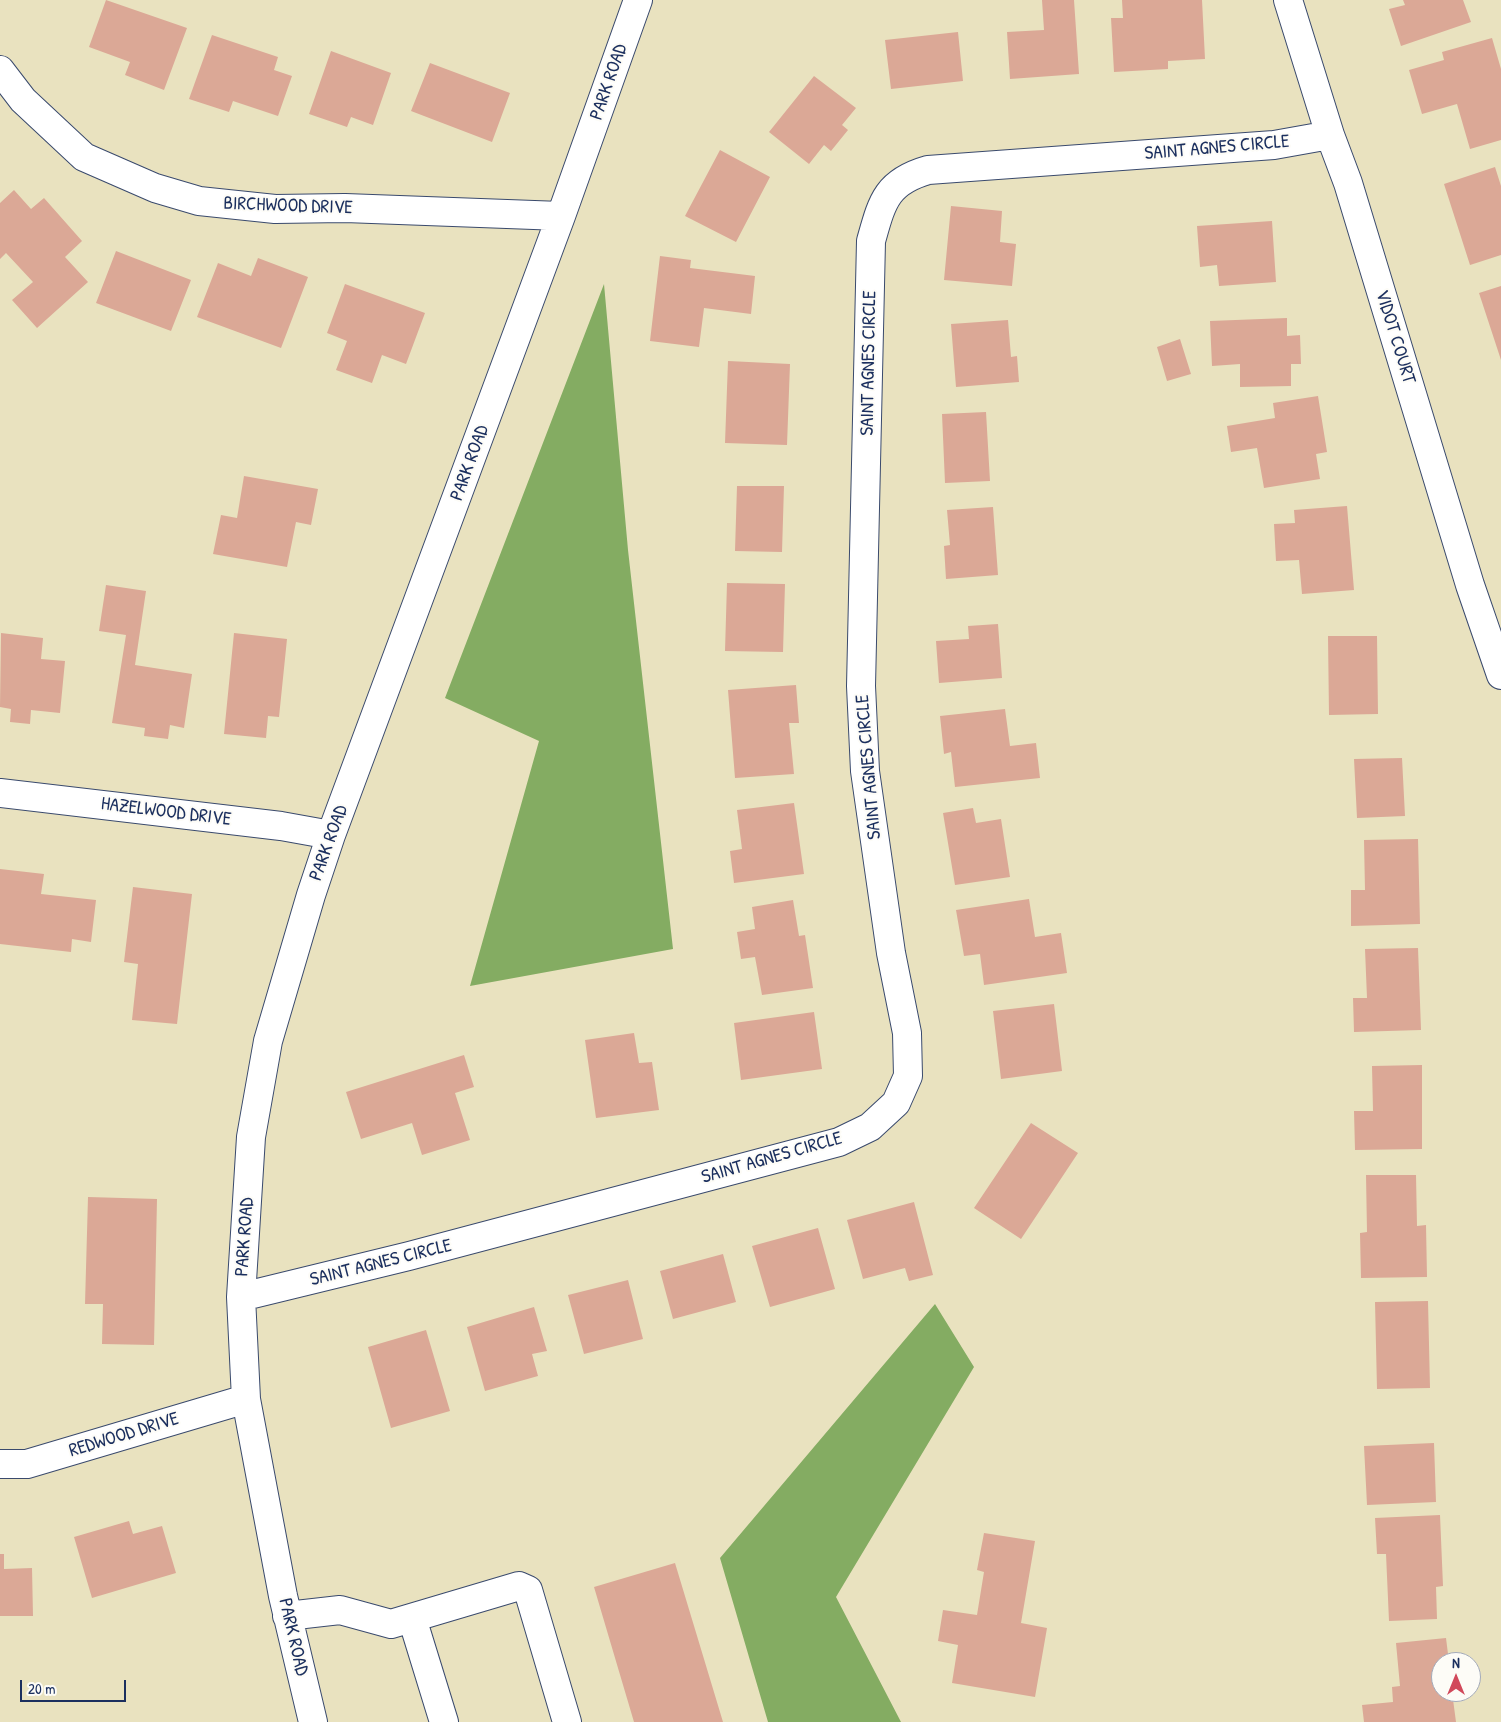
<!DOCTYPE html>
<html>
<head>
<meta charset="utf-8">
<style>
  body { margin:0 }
  #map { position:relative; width:1501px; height:1722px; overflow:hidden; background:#e9e2bf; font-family:"Patrick Hand",sans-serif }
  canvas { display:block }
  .north { position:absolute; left:1431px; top:1652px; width:50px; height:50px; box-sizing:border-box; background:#fdfcf7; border:1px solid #a3aaba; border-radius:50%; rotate:0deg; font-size:14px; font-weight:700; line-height:20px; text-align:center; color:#1b2f5e }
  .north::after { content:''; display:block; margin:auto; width:18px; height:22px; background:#d1495b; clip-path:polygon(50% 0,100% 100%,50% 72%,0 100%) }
  .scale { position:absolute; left:20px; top:1680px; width:106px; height:22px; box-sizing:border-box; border:2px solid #1b2f5e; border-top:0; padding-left:6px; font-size:15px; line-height:18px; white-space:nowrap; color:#1b2f5e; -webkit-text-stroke:4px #fdfcf7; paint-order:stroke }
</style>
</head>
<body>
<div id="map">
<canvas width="1501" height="1722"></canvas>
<div class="north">N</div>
<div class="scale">20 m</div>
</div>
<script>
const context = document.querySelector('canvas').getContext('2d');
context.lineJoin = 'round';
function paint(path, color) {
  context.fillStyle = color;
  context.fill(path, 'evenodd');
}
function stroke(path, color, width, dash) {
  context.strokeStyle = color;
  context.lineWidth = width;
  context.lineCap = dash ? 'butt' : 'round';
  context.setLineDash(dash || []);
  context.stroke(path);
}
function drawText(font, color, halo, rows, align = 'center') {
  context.font = font + ' "Patrick Hand",sans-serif';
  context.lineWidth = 4;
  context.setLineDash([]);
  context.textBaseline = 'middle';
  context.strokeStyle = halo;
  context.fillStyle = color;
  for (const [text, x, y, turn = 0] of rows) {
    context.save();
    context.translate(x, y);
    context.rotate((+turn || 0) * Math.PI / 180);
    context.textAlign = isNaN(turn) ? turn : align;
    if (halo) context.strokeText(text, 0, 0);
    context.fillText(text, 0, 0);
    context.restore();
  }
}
paint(new Path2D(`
  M604,284L628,550L673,949L470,986L539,741L445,698Z
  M935,1304L974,1367L836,1597L901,1722H768L720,1558Z`), '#84ac62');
paint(new Path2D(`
  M106,0L187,28L164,90L125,75L130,62L89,47Z
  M1042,0H1074L1079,74L1010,79L1007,32L1044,30Z
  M1122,0H1202L1205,59L1168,61V69L1114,72L1111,18H1123Z
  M1403,0H1463L1471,22L1401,46L1389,9L1405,5Z
  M958,32L963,81L891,89L885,40Z
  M212,35L278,57L274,70L292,76L278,116L233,101L229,112L189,99Z
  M1492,38L1501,69V140L1470,149L1457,104L1422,114L1409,70L1444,60L1442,52Z
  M331,51L391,73L373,125L351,117L347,127L309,114Z
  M430,63L510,93L492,142L411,111Z
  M814,76L856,108L842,125L848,130L831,151L824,145L809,164L769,132Z
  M720,150L770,177L736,242L685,216Z
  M1495,167L1501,186V255L1470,265L1444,184Z
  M14,190L31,209L44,198L82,241L65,257L88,282L37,328L12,300L33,282L6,253L0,259V203Z
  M951,206L1002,211L1000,242L1016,244L1012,286L944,280Z
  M1272,221L1276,282L1219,286L1217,265L1200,267L1197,226Z
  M116,251L191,280L171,331L96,303Z
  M660,256L691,260L690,268L755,276L751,314L704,308L699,347L650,341Z
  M258,258L308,277L281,348L197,317L218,263L251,276Z
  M345,284L425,313L406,364L382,355L372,383L336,370L347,341L327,333Z
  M1501,286V360L1479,293Z
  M1287,318V336L1300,335L1301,364H1291V386L1240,387V364L1212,366L1210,321Z
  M1008,320L1011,357L1017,356L1019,382L956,387L951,324Z
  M1180,339L1191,374L1167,381L1157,347Z
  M728,361L790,364L787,445L725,443Z
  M1318,396L1327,452L1316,454L1320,479L1264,488L1257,448L1231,452L1227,426L1275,418L1273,403Z
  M986,412L990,481L945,483L942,414Z
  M244,476L318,489L311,525L296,522L287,567L213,554L221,515L237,518Z
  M737,486H784L782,552L735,551Z
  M1347,506L1354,590L1302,594L1299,560L1276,561L1274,524L1295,523L1294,510Z
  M993,507L998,575L946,579L944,546L950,545L947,510Z
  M727,583L785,584L783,652L725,651Z
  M106,585L146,591L135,665L192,674L184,728L170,725L168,739L144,736L145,728L112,723L126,635L99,631Z
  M998,624L1002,678L939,683L936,641L969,639L968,626Z
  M1,633L43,638L41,659L65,661L60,713L31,710L30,724L10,722L11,709L0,707Z
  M234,633L287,639L279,717L268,716L266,738L224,734Z
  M1328,636H1377L1378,714L1329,715Z
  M796,685L799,723H789L794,774L735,778L728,690Z
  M1005,709L1010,746L1036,743L1040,778L955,787L951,752L944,754L940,716Z
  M1402,758L1405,816L1357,818L1354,759Z
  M794,803L804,874L734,883L730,851L742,849L737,810Z
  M973,808L976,823L1001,819L1010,877L955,885L943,813Z
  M1418,839L1420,924L1351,926V890H1365L1364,840Z
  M0,869L44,874L41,894L96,900L91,942L72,939L71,952L0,944Z
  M133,887L192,894L177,1024L132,1020L138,964L124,962Z
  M1029,899L1035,937L1061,933L1067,973L984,985L980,954L964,956L956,910Z
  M793,900L799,936L805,935L813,988L762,995L755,957L741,959L737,932L755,929L752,907Z
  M1418,948L1421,1030L1354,1032L1353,998H1367L1365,949Z
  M1054,1004L1062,1071L1001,1079L993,1011Z
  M814,1012L822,1069L741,1080L734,1023Z
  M634,1033L639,1063L652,1062L659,1110L596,1118L585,1040Z
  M464,1055L474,1087L455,1093L470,1140L422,1155L412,1123L361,1139L346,1092Z
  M1422,1065V1149L1355,1150L1354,1111H1373L1372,1066Z
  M1031,1123L1078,1153L1021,1239L974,1208Z
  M1366,1175H1416L1417,1226L1426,1225L1427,1277L1361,1278L1360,1233L1367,1232Z
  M88,1197L157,1199L154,1345L102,1344L103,1304H85Z
  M914,1202L933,1275L909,1281L905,1268L863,1279L847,1220Z
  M818,1228L835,1289L770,1307L752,1246Z
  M723,1254L736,1302L673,1319L660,1271Z
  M628,1280L643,1339L584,1354L568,1295Z
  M1428,1301L1430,1388L1377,1389L1375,1302Z
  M534,1307L547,1351L532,1354L538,1376L485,1391L467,1327Z
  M426,1330L450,1411L391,1428L368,1347Z
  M1434,1443L1436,1502L1367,1505L1364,1446Z
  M1440,1515L1443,1586L1436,1587L1437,1619L1389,1621L1386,1554H1377L1375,1518Z
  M129,1521L133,1534L162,1526L176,1573L92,1598L74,1537Z
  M984,1533L1035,1541L1021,1623L1047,1628L1035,1697L952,1683L958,1645L938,1641L943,1610L977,1615L984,1572L977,1570Z
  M0,1554H4V1569L32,1568L33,1616H0Z
  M675,1563L723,1722H634L594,1587Z
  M1446,1638L1449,1662H1441V1692H1452L1456,1722H1364L1362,1705L1393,1702L1392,1687L1400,1686L1396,1643Z`), '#dba896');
const minor = new Path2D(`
  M1288,0L1330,135L1348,183L1470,585L1501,675
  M0,70L23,100L84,157L155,188L199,201L275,209L345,208L561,216
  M0,793L281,826L331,835
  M241,1297L409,1256L839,1142L870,1127L896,1103L908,1076L907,1033L891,953L865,771L861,686L871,241C882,202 886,182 928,170L1274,145L1330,135
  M0,1464H27L246,1399
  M287,1616L340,1610L391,1624L519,1586L528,1590L567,1722
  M412,1618L444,1722
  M313,1722L283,1596L246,1399L241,1297L251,1137L268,1041L311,895L331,835L561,216L638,0`);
stroke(minor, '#3a4a6d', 30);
stroke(minor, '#fff', 28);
drawText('19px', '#1b2f5e', '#fdfcf7', [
  ["PARK ROAD",609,82,-71],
  ["SAINT AGNES CIRCLE",1217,148,-5],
  ["BIRCHWOOD DRIVE",288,206,2],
  ["VIDOT COURT",1395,337,73],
  ["SAINT AGNES CIRCLE",869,363,-89],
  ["PARK ROAD",470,463,-70],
  ["SAINT AGNES CIRCLE",869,767,-95],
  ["HAZELWOOD DRIVE",166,812,7],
  ["PARK ROAD",329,843,-70],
  ["SAINT AGNES CIRCLE",772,1158,-16],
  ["PARK ROAD",245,1237,-86],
  ["SAINT AGNES CIRCLE",381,1263,-14],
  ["REDWOOD DRIVE",124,1435,-17],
  ["PARK ROAD",293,1637,77]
]);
</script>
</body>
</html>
